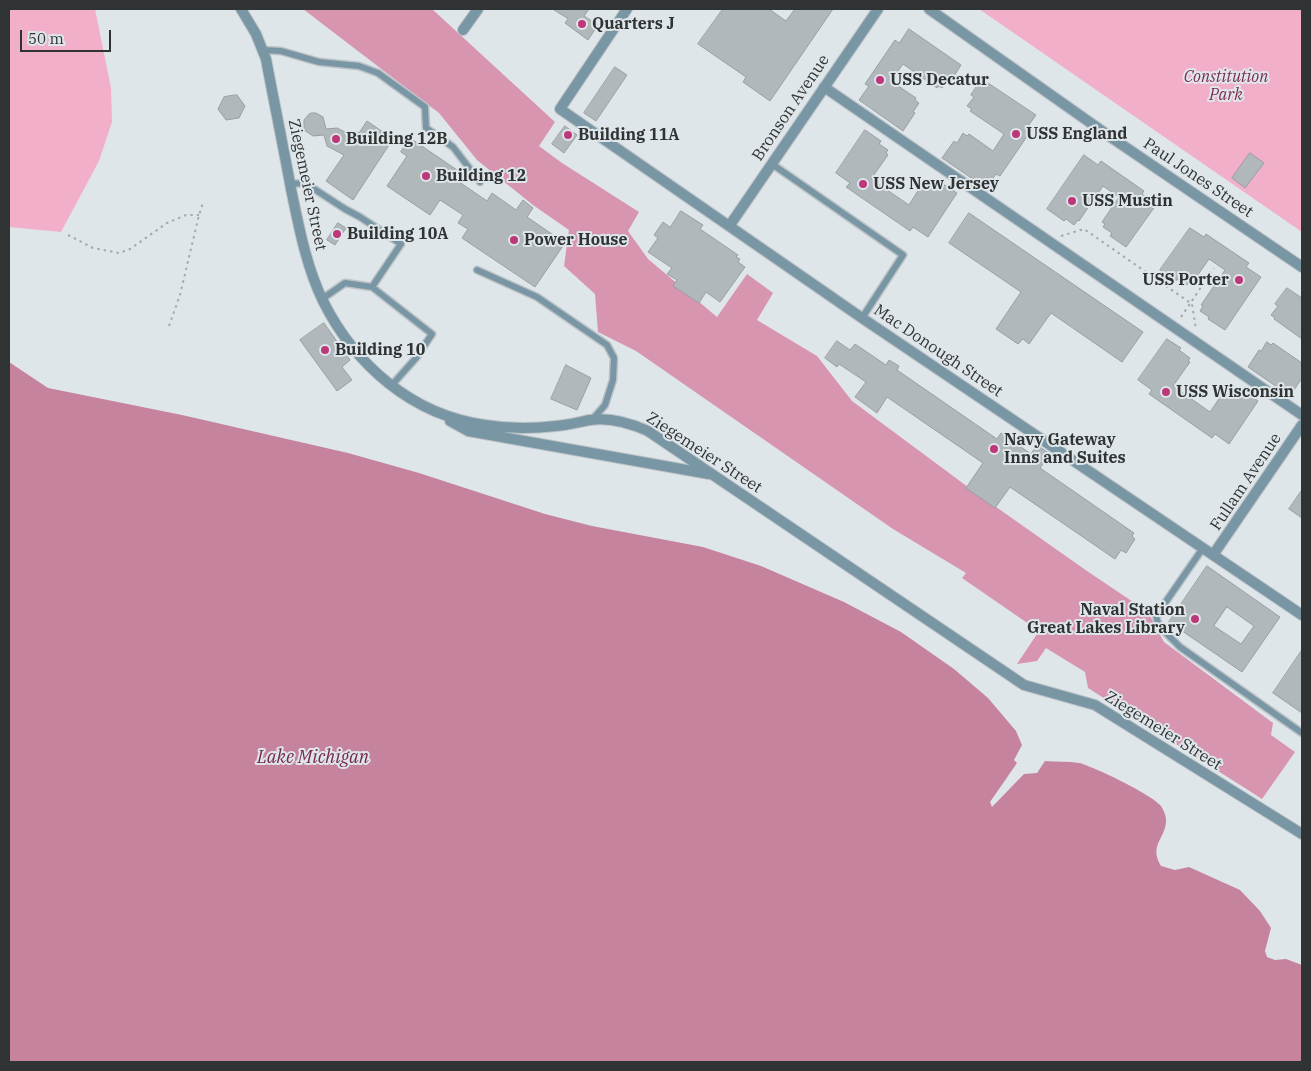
<!DOCTYPE html>
<html>
<head>
<meta charset="utf-8">
<style>
  body { margin:0 }
  #map { position:relative; width:1311px; height:1071px; overflow:hidden; background:#dfe6ea; font-family:"IBM Plex Serif",serif }
  canvas { display:block }
  .frame { position:absolute; inset:0; border:10px solid #303334; pointer-events:none }
  .scale { position:absolute; left:20px; top:30px; width:91px; height:22px; box-sizing:border-box; border:2px solid #303334; border-top:0; padding-left:6px; font-size:15px; line-height:18px; white-space:nowrap; color:#303334; -webkit-text-stroke:4px #dfe6ea; paint-order:stroke }
</style>
</head>
<body>
<div id="map">
<canvas width="1311" height="1071"></canvas>
<div class="frame"></div>
<div class="scale">50 m</div>
</div>
<script>
const context = document.querySelector('canvas').getContext('2d');
context.lineJoin = 'round';
function paint(path, color) {
  context.fillStyle = color;
  context.fill(path, 'evenodd');
}
function stroke(path, color, width, dash) {
  context.strokeStyle = color;
  context.lineWidth = width;
  context.lineCap = dash ? 'butt' : 'round';
  context.setLineDash(dash || []);
  context.stroke(path);
}
function drawText(font, color, halo, rows, align = 'center') {
  context.font = font + ' "IBM Plex Serif",serif';
  context.lineWidth = 4;
  context.setLineDash([]);
  context.textBaseline = 'middle';
  context.strokeStyle = halo;
  context.fillStyle = color;
  for (const [text, x, y, turn = 0] of rows) {
    context.save();
    context.translate(x, y);
    context.rotate((+turn || 0) * Math.PI / 180);
    context.textAlign = isNaN(turn) ? turn : align;
    if (halo) context.strokeText(text, 0, 0);
    context.fillText(text, 0, 0);
    context.restore();
  }
}
paint(new Path2D(`
  M9,9H95L111,88L112,122L99,161L61,232L9,227Z
  M979,9H1302V232Z`), '#f1afc9');
paint(new Path2D(`
  M303,9H432L555,122L539,146L562,163L639,212L628,231L648,259L717,317L747,274L773,293L757,320L817,356L852,401L972,490L1087,571L1148,612L1164,642L1273,723L1271,735L1295,752L1262,799L1088,688L1085,672L1046,648L1037,661L1017,664L1039,631L962,578L966,573L893,529L636,351L598,332L595,294L564,266L569,230L533,205L477,160L439,113Z`), '#d795b0');
paint(new Path2D(`
  M9,362L48,388L182,415L348,453L419,473L545,514L592,526L703,547L761,566L844,602L901,632L954,669L988,698L1016,731L1022,745L1014,760L1017,763L990,802L992,807L1024,774L1037,773L1045,761C1056,762 1068,761 1079,763C1093,766 1152,795 1160,805C1163,808 1166,816 1166,819C1167,838 1148,844 1161,866L1175,870L1189,867L1240,890L1260,911L1271,928L1265,951L1267,957L1275,960L1286,959L1302,965V1062H9Z`), '#c5839e');
const building = new Path2D(`
  M553,9H589L584,16L598,25L588,40L565,23L568,19Z
  M723,9H769L786,21L795,9H833L770,101L743,82L746,77L698,44Z
  M909,29L961,65L951,81L948,79L942,88L939,86L937,88L903,64L891,81L916,98L915,100L919,103L913,112L915,113L903,131L859,100L869,86L865,84L895,40L899,43Z
  M615,67L627,75L596,121L584,113Z
  M982,79L1036,115L1026,129L1030,132L1000,176L996,174L986,188L942,158L954,141L957,143L963,133L967,136L969,134L993,151L1004,134L970,111L972,109L967,106L974,97L971,95Z
  M237,95L245,106L239,118L226,120L218,109L224,97Z
  M312,113H316L323,117L326,129L337,128L347,133L355,131L359,133L367,121L393,139L353,200L326,181L344,155L327,146L324,135L313,136L304,130V120L309,114Z
  M565,126L577,135L564,153L552,144Z
  M865,130L881,141L879,144L888,150L886,153L888,155L871,179L909,205L924,181L928,183L931,179L938,184L940,182L957,193L928,237L913,227L910,231L846,187L850,183L836,173Z
  M410,138L460,172L455,179L487,201L492,193L516,210L523,200L533,208L527,217L565,243L535,287L462,238L468,229L458,223L463,215L440,200L430,215L387,186L407,156L401,152Z
  M1250,153L1264,163L1245,188L1232,178Z
  M1084,155L1098,165L1101,161L1144,191L1142,194L1156,205L1126,247L1110,236L1112,233L1103,227L1105,224L1102,222L1119,197L1103,186L1079,221L1078,220L1074,225L1066,219L1064,221L1047,209Z
  M681,211L703,225L700,229L738,255L736,257L740,259L738,262L745,267L720,302L706,292L699,303L673,286L677,280L667,274L672,268L648,252L658,238L654,235L663,222L670,227Z
  M969,213L1143,332L1122,362L1051,313L1029,344L1023,339L1018,344L996,329L1021,292L949,243Z
  M338,223L346,228L335,245L327,240Z
  M1190,228L1204,237L1206,234L1249,263L1246,267L1261,277L1225,330L1208,319L1209,317L1200,311L1203,306L1201,305L1225,270L1209,259L1192,283L1189,281L1187,285L1177,279L1176,281L1160,270Z
  M1287,288L1302,298V339L1274,319L1275,318L1271,315L1278,306L1275,304Z
  M324,323L350,360L342,367L352,380L337,391L300,340Z
  M1167,339L1181,348L1179,350L1190,358L1188,361L1190,362L1173,386L1210,412L1227,387L1229,390L1231,386L1241,393L1243,390L1258,401L1229,444L1215,434L1212,438L1149,394L1152,390L1138,380Z
  M837,341L850,350L855,344L886,365L889,360L899,366L897,370L997,439L1001,433L1031,454L1037,445L1050,454L1040,468L1134,533L1132,536L1135,539L1126,553L1121,550L1115,559L1010,487L995,508L966,488L983,463L887,397L877,413L855,397L866,382L839,364L837,367L825,358Z
  M1267,342L1271,345L1273,343L1302,363V378L1290,396L1248,367L1259,350L1261,351Z
  M566,365L591,378L577,410L551,399Z
  M1302,490V518L1289,509Z
  M1207,566L1280,617L1242,672L1169,622ZM1227,607L1254,626L1241,644L1214,626Z
  M1302,650V713L1273,693Z`);
paint(building, '#b1b8bb');
stroke(building, '#989fa2', 1);
const lane = new Path2D(`
  M262,50L281,51L319,62L359,66L378,73L425,107L426,128L453,147L480,182
  M772,164L903,255L862,318
  M290,184L305,183L345,209L360,217L401,244L372,287L432,334L416,358L391,386
  M477,270L537,297L607,345L614,358L613,380L605,405L592,420
  M322,299L345,283L372,287
  M1203,548L1156,616L1159,626L1180,647L1302,733`);
const street = new Path2D(`
  M241,9L256,34L266,59C274,102 283,145 291,189C299,227 306,266 323,301C355,365 412,415 485,425C509,429 532,429 556,426C568,425 579,422 590,420C610,417 630,423 648,431L1024,685L1095,705L1302,834
  M627,9L560,109L862,318L1302,615
  M929,9L1112,138L1302,267
  M463,30L478,9
  M824,87L1302,415
  M730,225L878,9
  M450,421L468,431L709,474
  M1213,555L1302,425`);
stroke(lane, '#bcc2c6', 9);
stroke(street, '#bcc2c6', 12);
stroke(new Path2D(`
  M68,235L93,248L119,253L130,249L167,223L186,215H199
  M1061,236L1084,229L1192,304L1196,329
  M1181,317L1214,268
  M169,326L180,295L199,215L203,203`), '#a3a9ac', 2, [2.5, 4]);
stroke(lane, '#7996a4', 6);
stroke(street, '#7996a4', 10);
for (const [x, y, r, color] of [
  [582,24,5,"#bd377b"],
  [880,80,5,"#bd377b"],
  [1016,134,5,"#bd377b"],
  [568,135,5,"#bd377b"],
  [336,139,5,"#bd377b"],
  [426,176,5,"#bd377b"],
  [863,184,5,"#bd377b"],
  [1072,201,5,"#bd377b"],
  [337,234,5,"#bd377b"],
  [514,240,5,"#bd377b"],
  [1239,280,5,"#bd377b"],
  [325,350,5,"#bd377b"],
  [1166,392,5,"#bd377b"],
  [994,449,5,"#bd377b"],
  [1195,619,5,"#bd377b"]
]) {
  const dot = new Path2D();
  dot.arc(x, y, r, 0, 2 * Math.PI);
  context.fillStyle = color;
  context.fill(dot);
  stroke(dot, '#dfe6ea', 2);
}
drawText('bold 16px', '#303334', '#dfe6ea', [
  ["Quarters J",592,24],
  ["USS Decatur",890,80],
  ["USS England",1026,134],
  ["Building 11A",578,135],
  ["Building 12B",346,139],
  ["Building 12",436,176],
  ["USS New Jersey",873,184],
  ["USS Mustin",1082,201],
  ["Building 10A",347,234],
  ["Power House",524,240],
  ["USS Porter",1229,280,"right"],
  ["Building 10",335,350],
  ["USS Wisconsin",1176,392],
  ["Navy Gateway",1004,440],
  ["Inns and Suites",1004,458],
  ["Naval Station",1185,610,"right"],
  ["Great Lakes Library",1185,628,"right"]
], 'left');
drawText('italic 16px', '#7d2e54', '#dfe6ea', [
  ["Constitution",1226,77],
  ["Park",1226,95]
]);
drawText('16px', '#303334', '#dfe6ea', [
  ["Bronson Avenue",791,108,-56],
  ["Paul Jones Street",1198,178,34],
  ["Ziegemeier Street",307,185,78],
  ["Mac Donough Street",938,351,34],
  ["Ziegemeier Street",704,453,33],
  ["Fullam Avenue",1246,482,-56],
  ["Ziegemeier Street",1163,731,32]
]);
drawText('italic 18px', '#76274d', '#dfe6ea', [
  ["Lake Michigan",313,758]
]);
</script>
</body>
</html>
